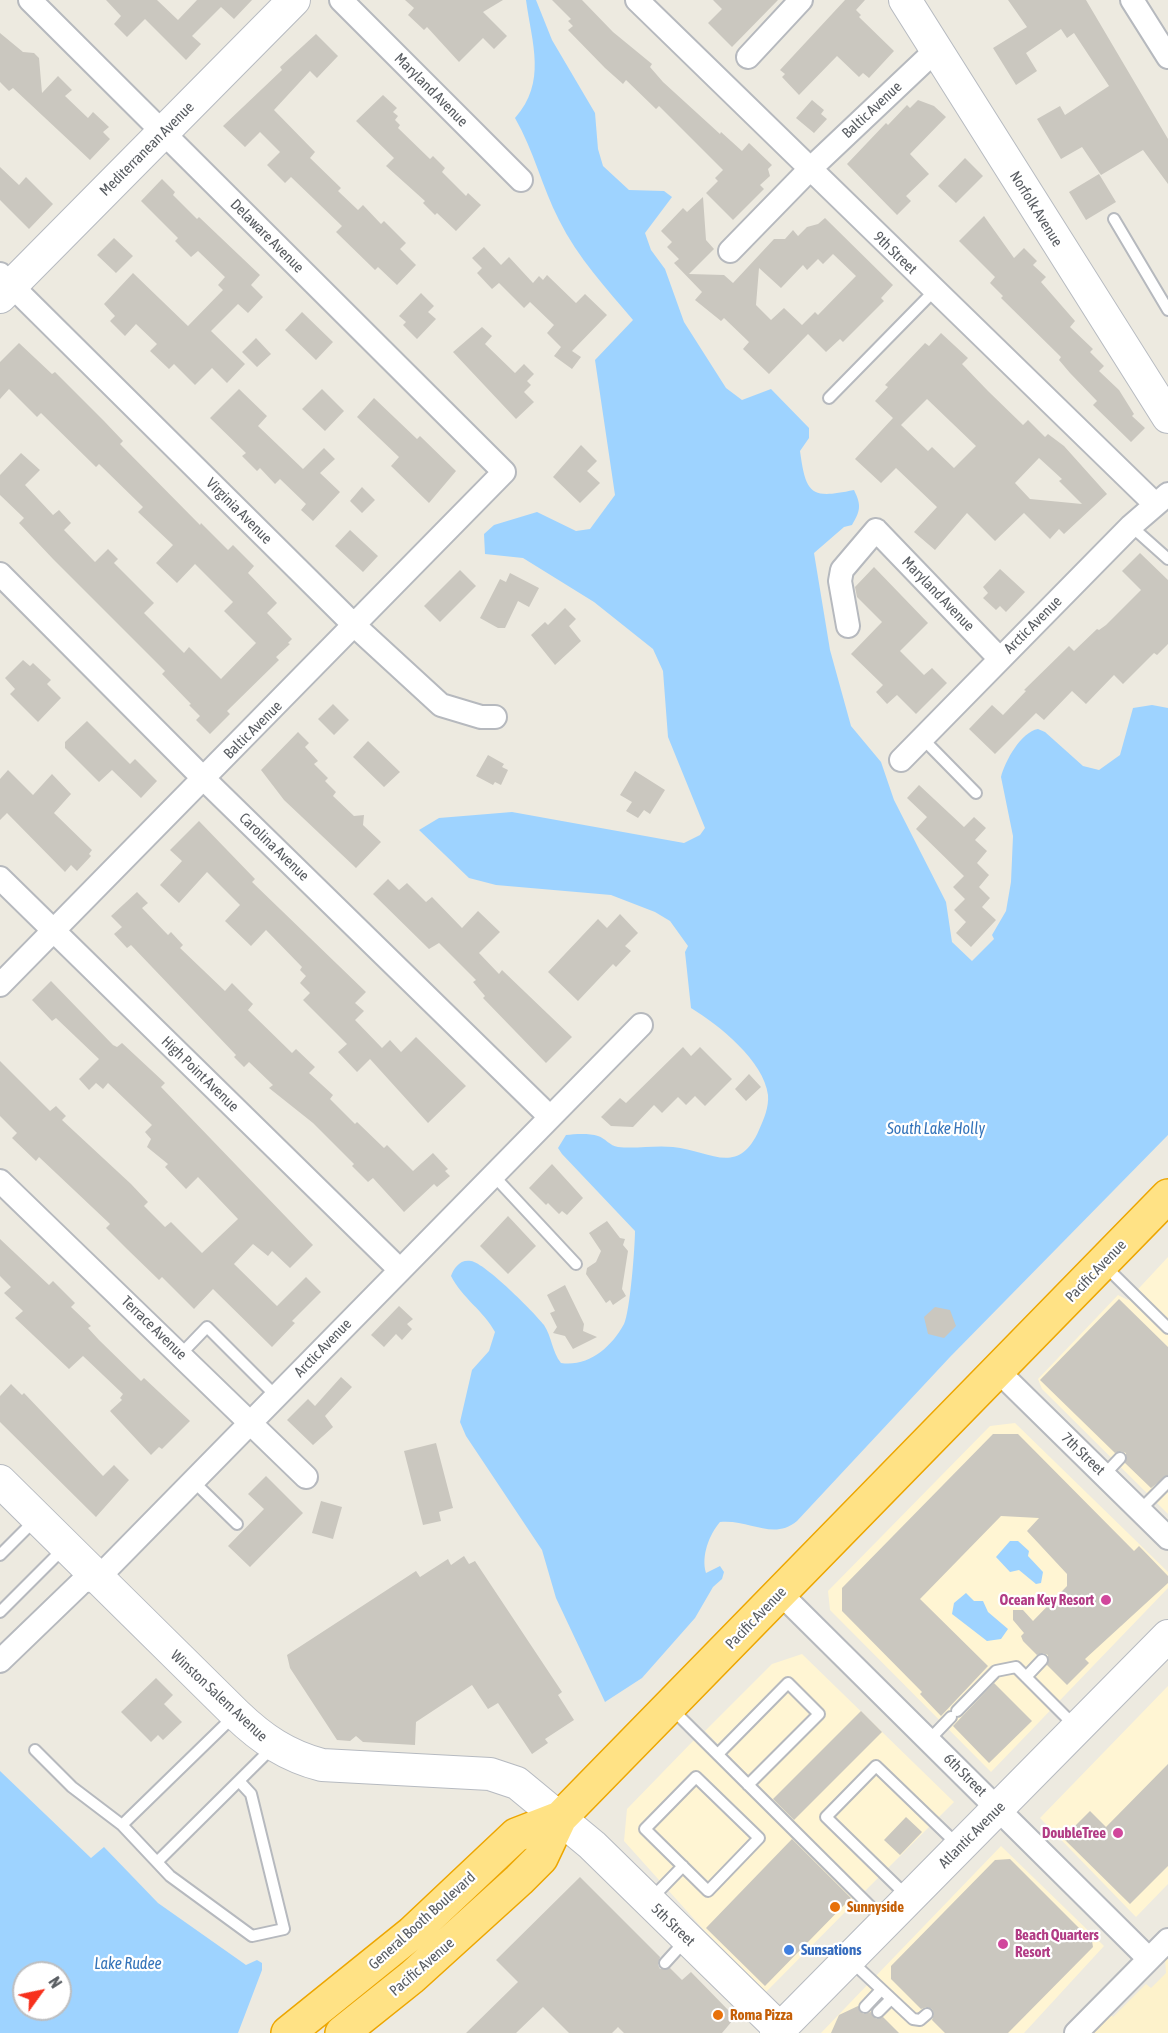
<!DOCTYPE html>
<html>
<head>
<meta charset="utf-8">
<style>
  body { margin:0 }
  #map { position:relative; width:1168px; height:2033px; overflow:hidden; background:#edeae0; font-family:"Asap Condensed",sans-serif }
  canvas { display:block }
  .north { position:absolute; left:12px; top:1961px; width:60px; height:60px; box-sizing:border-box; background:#fff; border:2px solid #bdbec0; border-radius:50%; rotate:57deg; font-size:16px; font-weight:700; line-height:24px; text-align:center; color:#595d62 }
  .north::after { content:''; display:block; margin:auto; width:21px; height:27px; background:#f7301c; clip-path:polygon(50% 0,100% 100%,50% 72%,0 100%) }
</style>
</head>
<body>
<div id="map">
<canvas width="1168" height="2033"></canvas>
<div class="north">N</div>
</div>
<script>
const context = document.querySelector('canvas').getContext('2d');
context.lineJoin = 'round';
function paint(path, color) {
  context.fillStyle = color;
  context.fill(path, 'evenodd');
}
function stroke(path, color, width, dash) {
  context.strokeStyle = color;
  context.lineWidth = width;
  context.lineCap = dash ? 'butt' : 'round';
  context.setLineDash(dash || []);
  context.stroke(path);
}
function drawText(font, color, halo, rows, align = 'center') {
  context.font = font + ' "Asap Condensed",sans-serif';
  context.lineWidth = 4.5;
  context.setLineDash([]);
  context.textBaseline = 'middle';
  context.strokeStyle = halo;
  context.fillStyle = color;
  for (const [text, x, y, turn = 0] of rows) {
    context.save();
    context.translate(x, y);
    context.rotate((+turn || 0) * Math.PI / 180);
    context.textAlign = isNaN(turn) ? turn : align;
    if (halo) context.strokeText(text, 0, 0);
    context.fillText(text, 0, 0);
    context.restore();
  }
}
paint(new Path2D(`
  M1168,1257V1514L1042,1389L1038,1379L1118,1295L1128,1300Z
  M1015,1423L1168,1572V1588L991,1772L830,1610L828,1591L990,1426Z
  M802,1654L954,1802L863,1893L705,1731L772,1664Z
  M1168,1686V1884L1136,1917L1040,1818Z
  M694,1740L857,1900L766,1992L703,1929L624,1841L627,1809Z
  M1001,1846L1104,1946L1024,2033H821Z`), '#fff5d3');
paint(new Path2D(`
  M1168,1955V2033H1089L1109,2013L1113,2017L1146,1984L1151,1988L1166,1973L1165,1958Z`), '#fdf2cb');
paint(new Path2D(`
  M526,0H536L552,40L595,113L598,149L603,166L629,190L664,191L672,197L645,233L651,250L665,269L684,322L726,388L742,400L771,389L809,428V438L800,451C806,495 811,499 854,490C862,506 860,511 852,525L844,527L814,553L830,650L851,726L881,762L894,800L946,902L952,942L972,961L994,939L992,935L1006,911L1011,882L1013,836L1001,777C1005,761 1021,732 1038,729L1045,732L1083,766L1099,770L1120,755L1133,708L1152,705L1168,708V1135L950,1357L797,1521C773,1541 750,1519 720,1522C709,1535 701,1556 706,1573L720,1566L724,1572L722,1579L713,1587L695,1618L642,1678L605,1702L556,1598L542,1550L466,1436L460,1422L472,1370L489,1351L495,1332C484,1311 462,1298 451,1276C454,1268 460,1259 471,1261C485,1263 535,1313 544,1325C552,1337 552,1352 561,1363C588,1367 611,1348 624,1324C630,1312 635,1246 635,1231L562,1154L558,1148L566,1135C575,1134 589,1133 598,1136C605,1138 610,1146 618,1147C636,1149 655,1145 673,1147C709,1150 738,1178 759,1130C764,1119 769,1107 768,1095C764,1061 719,1025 691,1008L685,952L688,946L670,921L655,912L611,895L496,885L469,878L419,830L439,818L512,812L684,843L700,835L705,828L668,737L663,671L653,649L594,602L523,558L485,554L484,534L494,525L537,512L576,531L590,529L615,495L595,360L633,320C606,288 578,258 559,220C542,187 534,151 515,118C547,82 532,44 526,0Z
  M1010,1541H1018L1029,1551L1028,1556L1043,1572L1041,1583L1036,1584L1019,1570L1010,1572L996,1557Z
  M966,1593L974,1601H983L988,1612L1008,1629L1001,1639L987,1641L952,1614L954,1603Z
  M0,1771L91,1858L104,1847L158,1903L246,1965L257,1960L262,1963V1970L238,2033H0ZM24,1973H60V2009H24Z`), '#9ed3ff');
paint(new Path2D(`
  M106,0H157L178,20L197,0H252L234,19L221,7L192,36L201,44L186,60L145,19L127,37L114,24L121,16Z
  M405,0H503L483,12L507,36L494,49L483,38L459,62L427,27L424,30L408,15L414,8Z
  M552,0H582L613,32L652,64L650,67L663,82L720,134L721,132L742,151L749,143L772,165L768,169L770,176L760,185L764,189L733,220L706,193L718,181L715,178L723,170L659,106L656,109L626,80L623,84L605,68L568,30L573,26L568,21L571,19Z
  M713,0H778L732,47L708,23L722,9Z
  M845,0H865L856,10L861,15L859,17L894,51L869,78L863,73L859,77L837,56L799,95L782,77L785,74L780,70Z
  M1008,0H1086L1168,139V184L1143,150L1101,175L1082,147L1061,159L1037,119L1060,106L1065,115L1109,86L1074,33L1067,38L1061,29L1026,53L1037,71L1016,85L993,48L1027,27Z
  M0,33L23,52L34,53L39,58L42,93L58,76L72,90L65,96L88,118L93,112L109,127L103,132L110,139L90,160L13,88L9,91L0,82Z
  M316,34L338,56L317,78L310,71L274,110L315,152L310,158L341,188L338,191L358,210L363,205L381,224L384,221L406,243L400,249L416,265L397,285L378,267L375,270L336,232L342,226L291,177L285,183L267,165L280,152L260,132L245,147L223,126L282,70L280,67Z
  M383,95L397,108L393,112L398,116L395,120L400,125L398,128L430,159L433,156L445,168L442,172L466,196L468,193L481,205L456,231L437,213L435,215L423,203L425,201L386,166L394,158L356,121Z
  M812,100L824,110L821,114L827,119L814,133L796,118Z
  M918,100L934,106L946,117L910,154L929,174L906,196L911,201L897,215L847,164L886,123L888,125L907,105L910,108Z
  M965,158L983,176L956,203L938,186Z
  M0,167L19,185L26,177L53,204L29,229L0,200Z
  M1099,174L1116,202L1086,220L1069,192Z
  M162,179L175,192L173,195L197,219L199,217L260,275L251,285L263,297L248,313L238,304L211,331L245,364L227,383L212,368L195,385L174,364L169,369L150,351L157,344L136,324L125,336L110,321L115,316L104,304L133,273L188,326L223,290L218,285L225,277L198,251L191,257L175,241L178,238L141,201Z
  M703,197L706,240L714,249L689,274L724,275L733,283L774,239H785L793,230L798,236L807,227L818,224L825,218L893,285L881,298L884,301L843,342L840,339L826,352L808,334L769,374L743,349L749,342L724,318L721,321L695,300L702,292L674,263L679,259L667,247L672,242L661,231L683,208L687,212ZM833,254L856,276L818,315L815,312L802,325L784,308L771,320L756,305L759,268L781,288L803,265L807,270L818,259L823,264Z
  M984,216L1014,258L1024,248L1037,261L1033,265L1046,277L1041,282L1075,321L1070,327L1093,349L1090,352L1104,366L1099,371L1119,390L1134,414L1132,416L1145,428L1131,442L1093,405L1097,401L1070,373L1059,360L1061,357L1001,298L1003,296L990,283L995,277L959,241Z
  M114,238L133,256L116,273L97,255Z
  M484,247L501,265L509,257L533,283L539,276L543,280L547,275L576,303L585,294L607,315L572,351L581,357L572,369L554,356L561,347L547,333L554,325L530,302L524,308L499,283L492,289L477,273L482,268L472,258Z
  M421,293L434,306L428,312L436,319L417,339L403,325L406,322L399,316Z
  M302,312L333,342L316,360L285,330Z
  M482,327L492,336L485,344L515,373L524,364L534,374L527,381L531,385L524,392L534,402L516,419L453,352Z
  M941,333L968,358L962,364L988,391L1023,425L1028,420L1045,437L1048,434L1064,446L1107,494L1064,534L1059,529L1050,539L1024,513L995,541L967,513L935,550L914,532L937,507L896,468L881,483L855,459L893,418L875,401L888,387L885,385L925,343L929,346ZM927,399L976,446L954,468L932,447L928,451L901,425ZM1039,458L1062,479L1059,481L1082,504L1030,499L1015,483Z
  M256,338L271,354L257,367L242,352Z
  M19,343L52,374L55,372L104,421L123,441L120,444L200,525L201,523L228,550L233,545L254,566L248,573L277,603L267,613L292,639L288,643L290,644L276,657L279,660L227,711L230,714L210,734L196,720L200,716L189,705L191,704L162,674L165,671L53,559L19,523L24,518L0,495V475L21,453L40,470L25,485L53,515L59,510L71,523L64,530L95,562L108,549L118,559L114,563L154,603L144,613L184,653L189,647L221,679L256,643L224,611L233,602L195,564L177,583L156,563L173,545L138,512L143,507L99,464L96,467L41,413L37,417L9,389L0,399V362Z
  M239,389L267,416L258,426L303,469L324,448L335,459L320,473L340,492L313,521L301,510L306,504L280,479L275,484L260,468L257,471L242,456L246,453L210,418Z
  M322,389L344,411L325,431L302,409Z
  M374,398L417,439L420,436L456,471L429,503L391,466L399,457L357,417Z
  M581,445L597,461L587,471L600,483L580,503L553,477Z
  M362,487L375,500L362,513L350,501Z
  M350,530L378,556L363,572L335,546Z
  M1140,553L1168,580V644L1157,655L1154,653L1123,684L1114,675L1086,704L1072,691L1044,720L1036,713L995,754L969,729L992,705L1003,715L1026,691L1024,690L1069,646L1074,651L1097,629L1099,630L1106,625L1141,590L1122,571Z
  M874,567L928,623L900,651L924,675L932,668L947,683L916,714L897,695L887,704L876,692L883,685L851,654L882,622L857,597L855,587Z
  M1000,569L1025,592L1006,612L1000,606L996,610L983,598L988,593L983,587Z
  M460,570L476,586L440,622L424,606Z
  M510,573L539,588L529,607L518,601L505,628H498L480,618L500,579L506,582Z
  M565,608L576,619L569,626L581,641L555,665L531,635L545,622L548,625Z
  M23,660L30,666L33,663L51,680L47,684L61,698L38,722L10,694L15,689L5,678Z
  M333,704L349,720L334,735L318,719Z
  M87,721L130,764L135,759L157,781L141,798L112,770L99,782L65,748V742Z
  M298,732L309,743L305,747L318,761L314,764L328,778L325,781L336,792L333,796L354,816L364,815L363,825L381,842L356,868L284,800L261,770Z
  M368,741L400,772L384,787L353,757Z
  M488,755L504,764L502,767L508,770L501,785L495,782L493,785L476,776Z
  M8,770L33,795L52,774L71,794L54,813L92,850L89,854L91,856L77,871L71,865L65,872L7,813L0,820V779Z
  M635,771L665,790L650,814L644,810L638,818L626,811L632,802L620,795Z
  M919,785L964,827L974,817L986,828L975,840L987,851L977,863L989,875L979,887L990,898L982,907L996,920L971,947L956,933L966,922L954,910L965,899L953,887L964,876L916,829L927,817L907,798Z
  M199,821L255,879L252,882L366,992L355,1003L364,1011L355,1020L382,1048L390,1040L401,1052L416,1037L466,1086L428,1123L370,1059L357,1072L338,1052L347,1044L303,1000L310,993L300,983L306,976L300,970L302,967L266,930L251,946L225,921L240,905L207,872L179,903L160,885L182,861L170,850Z
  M388,879L399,890L407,883L426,902L432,897L462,928L478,911L500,932L479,953L499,974L502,970L572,1037L546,1063L483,998L485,996L473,982L476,980L439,943L429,949L373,894Z
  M137,892L148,903L142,908L168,935L171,932L183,945L180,948L225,991L232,983L253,1004L248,1010L292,1053L296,1049L315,1067L309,1073L333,1095L330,1099L355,1124L357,1122L384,1148L387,1145L413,1171L433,1153L448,1169L445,1171L450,1176L437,1187L434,1184L404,1212L373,1178L368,1182L352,1166L354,1164L313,1123L269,1088L273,1085L249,1062L244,1067L234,1057L236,1055L131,945L127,948L114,934L122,927L111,916Z
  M620,914L638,933L625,946L631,951L616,967L613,964L578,1001L548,972L598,919L607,928Z
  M51,981L113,1045L117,1047L122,1043L165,1083L161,1087L313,1245L290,1268L272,1251L268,1256L253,1244L234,1264L277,1306L306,1277L321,1292L292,1321L295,1323L272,1347L213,1289L194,1309L162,1277L159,1280L127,1249L106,1228L110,1224L39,1157L36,1161L12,1138L17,1133L0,1116V1061L50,1111L56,1106L66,1116L62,1120L131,1184L148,1202L144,1206L165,1227L171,1222L202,1253L238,1219L198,1177L186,1189L165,1167L168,1164L147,1147L151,1139L145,1132L152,1125L108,1083L103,1089L96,1083L89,1090L79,1079L99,1059L56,1018L52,1021L32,1000Z
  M683,1047L691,1056L700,1047L732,1079L705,1106L695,1096L686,1105L678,1097L662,1113L654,1105L633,1127L611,1126L601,1117L620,1098L626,1103Z
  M749,1074L761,1087L746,1101L735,1089Z
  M552,1164L583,1198L567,1215L562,1211L559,1214L548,1203L546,1205L529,1188Z
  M508,1216L536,1246L508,1274L480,1246Z
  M607,1221L620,1238L625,1239L623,1245L628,1251L622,1289L626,1296L613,1305L610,1300L606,1303L586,1274L587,1268L596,1262L601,1251L589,1233Z
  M0,1239L49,1285L53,1281L75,1303L71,1307L91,1326L88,1328L99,1340L141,1381L144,1378L190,1421L162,1449L159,1447L151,1455L110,1411L122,1400L120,1398L123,1394L83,1356L69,1369L15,1318L23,1311L4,1293L11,1287L0,1276Z
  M565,1285L584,1324L583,1331L597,1337L573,1349L565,1336L553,1333L557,1327L550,1313L555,1311L547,1295Z
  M1119,1299L1168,1347V1475L1151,1488L1125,1463L1126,1453L1121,1451L1115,1453L1040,1380Z
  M399,1306L413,1319L407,1324L412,1329L402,1340L396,1334L384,1347L371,1335Z
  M935,1307L950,1310L956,1326L944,1338L928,1334L924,1317Z
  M341,1377L352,1387L325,1416L333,1427L313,1445L287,1420L308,1399L315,1406Z
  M11,1384L22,1395L24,1393L103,1476L114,1465L129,1480L96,1517L0,1422V1396Z
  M993,1434H1018L1134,1551L1139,1546L1168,1576V1583L1085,1659L1089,1663L1067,1685L1047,1665L1048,1655L1043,1653L1037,1655L1023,1641L1021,1636L1024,1633L1013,1620V1610H1023L1033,1621L1067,1586V1574L1027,1531L1039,1518L1001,1516L920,1599L988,1666L941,1716L920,1694L922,1692L842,1611V1588Z
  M436,1443L453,1508L439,1512L441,1521L423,1525L404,1451Z
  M266,1476L303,1513L250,1567L228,1546L264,1509L248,1494Z
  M321,1501L342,1507L333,1539L312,1533Z
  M464,1556L469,1564L475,1561L562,1692L558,1695L574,1720L545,1739L548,1743L532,1754L498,1703L488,1709L472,1685L416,1722L415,1745L363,1742L356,1736L350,1741L337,1740L290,1668L287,1655L416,1571L420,1577L448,1559L451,1565Z
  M156,1678L173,1695L164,1704L182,1722L163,1740L158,1735L151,1742L121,1712Z
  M994,1683L1032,1721L989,1763L953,1726Z
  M861,1711L882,1732L794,1820L773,1799Z
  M1168,1764V1866L1130,1904L1063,1838L1090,1811L1106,1827Z
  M906,1817L922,1832L900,1855L884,1840Z
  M792,1839L851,1898L765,1986L706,1928Z
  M1010,1859L1092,1941L1093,1947L1008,2033H945L932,2020L934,2013L932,2009L926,2007L921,2009L891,1979V1966L995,1860Z
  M580,1877L660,1957L658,1965L660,1969L670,1968L682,1980L691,1972L731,2013L728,2016L733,2020L722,2033H624L618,2027L612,2033H569L543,2007L516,2033H466L518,1982L496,1960Z
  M858,2006L863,2014L871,2012L876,2019L883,2017L899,2033H831L839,2015Z`), '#cac7bf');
const lane = new Path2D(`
  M1114,219L1168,310
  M829,398L934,291
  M1131,526L1168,559
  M922,738L976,793
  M493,1175L576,1264
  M1105,1266L1168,1328
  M181,1354L207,1327L276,1396
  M1104,1475L1120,1458
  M193,1481L237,1524
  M1140,1510L1168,1482
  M0,1555L36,1519
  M0,1612L64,1548
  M1026,1677L1042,1660
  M672,1709L884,1920
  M957,1711L996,1671L1016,1667L1075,1726
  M929,1740L951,1717
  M35,1750L72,1787L122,1825L170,1876L252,1936L284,1929L251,1794L239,1781
  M718,1754L788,1683L819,1714L748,1785
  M696,1777L759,1838L708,1891L645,1829Z
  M122,1825L234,1716
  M157,1862L274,1746
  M907,1896L826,1817L876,1766L958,1845
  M652,1898L683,1866
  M851,1961L913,2019L920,2020L927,2014
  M665,1963L685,1941
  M865,2007L881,1990
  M878,2012L891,1999`);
const street = new Path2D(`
  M341,0L521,180
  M637,0L1155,504
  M1132,0L1168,57
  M748,57L801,0
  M730,251L809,170L936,50
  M0,274L355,626L441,705L481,717H495
  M0,574L204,779L550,1117
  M848,626L840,581L842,570L876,530L1000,659
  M901,760L1131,526L1168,494
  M0,878L400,1270
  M0,985L504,472L30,0
  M0,1181L306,1477
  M998,1371L1168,1538
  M780,1593L1149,1959
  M0,1661L82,1582L98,1578L641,1025
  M1076,2033L1168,1940`);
const secondary = new Path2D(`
  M905,0L1168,417
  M0,297L294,0
  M0,1481L236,1714C262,1739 287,1756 322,1765L490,1774L517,1783L592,1845L780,2029
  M776,2033L1168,1636`);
const highway = new Path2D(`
  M288,2033L412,1933L516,1835L560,1818
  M342,2033L412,1977L519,1880L541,1858L560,1818L1168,1196`);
stroke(lane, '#b6b9be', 14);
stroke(street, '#b6b9be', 26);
stroke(secondary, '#b6bac0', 34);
stroke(highway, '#eda600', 36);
stroke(lane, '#fff', 10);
stroke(street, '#fff', 22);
stroke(secondary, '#fff', 32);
stroke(highway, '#ffe285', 33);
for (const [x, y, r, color] of [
  [1106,1600,6,"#d1479c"],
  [1118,1833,6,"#d1479c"],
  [835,1907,6,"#e8710a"],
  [1003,1944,6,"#d1479c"],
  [789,1950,6,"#3f7fe0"],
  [718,2015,6,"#e8710a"]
]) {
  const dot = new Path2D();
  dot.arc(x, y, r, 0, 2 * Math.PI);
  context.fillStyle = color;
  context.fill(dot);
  stroke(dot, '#fff', 2);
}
drawText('15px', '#595d62', '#fff', [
  ["Maryland Avenue",431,90,45],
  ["Baltic Avenue",872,110,-43],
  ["Mediterranean Avenue",147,149,-45],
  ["Norfolk Avenue",1036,209,58],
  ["Delaware Avenue",267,236,45],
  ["9th Street",895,253,44],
  ["Virginia Avenue",239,511,45],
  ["Maryland Avenue",938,594,46],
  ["Arctic Avenue",1033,625,-45],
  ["Baltic Avenue",253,730,-45],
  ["Carolina Avenue",274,847,44],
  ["High Point Avenue",200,1074,44],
  ["Pacific Avenue",1096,1271,-46],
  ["Terrace Avenue",154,1328,44],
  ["Arctic Avenue",323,1348,-46],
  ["7th Street",1083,1454,44],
  ["Pacific Avenue",756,1618,-46],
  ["Winston Salem Avenue",219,1696,43],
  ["6th Street",965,1775,45],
  ["Atlantic Avenue",972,1835,-45],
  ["General Booth Boulevard",422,1921,-42],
  ["5th Street",673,1925,44],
  ["Pacific Avenue",422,1967,-41]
]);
drawText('bold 15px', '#b23c85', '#fff', [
  ["Ocean Key Resort",1094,1600],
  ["DoubleTree",1106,1833],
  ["Beach Quarters",1015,1935,"left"],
  ["Resort",1015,1952,"left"]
], 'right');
drawText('bold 15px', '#c56008', '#fff', [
  ["Sunnyside",847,1907],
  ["Roma Pizza",730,2015]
], 'left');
drawText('bold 15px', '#366cbe', '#fff', [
  ["Sunsations",801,1950]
], 'left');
drawText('italic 16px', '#3373b9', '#fff', [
  ["South Lake Holly",936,1129],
  ["Lake Rudee",128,1964]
]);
</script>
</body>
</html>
